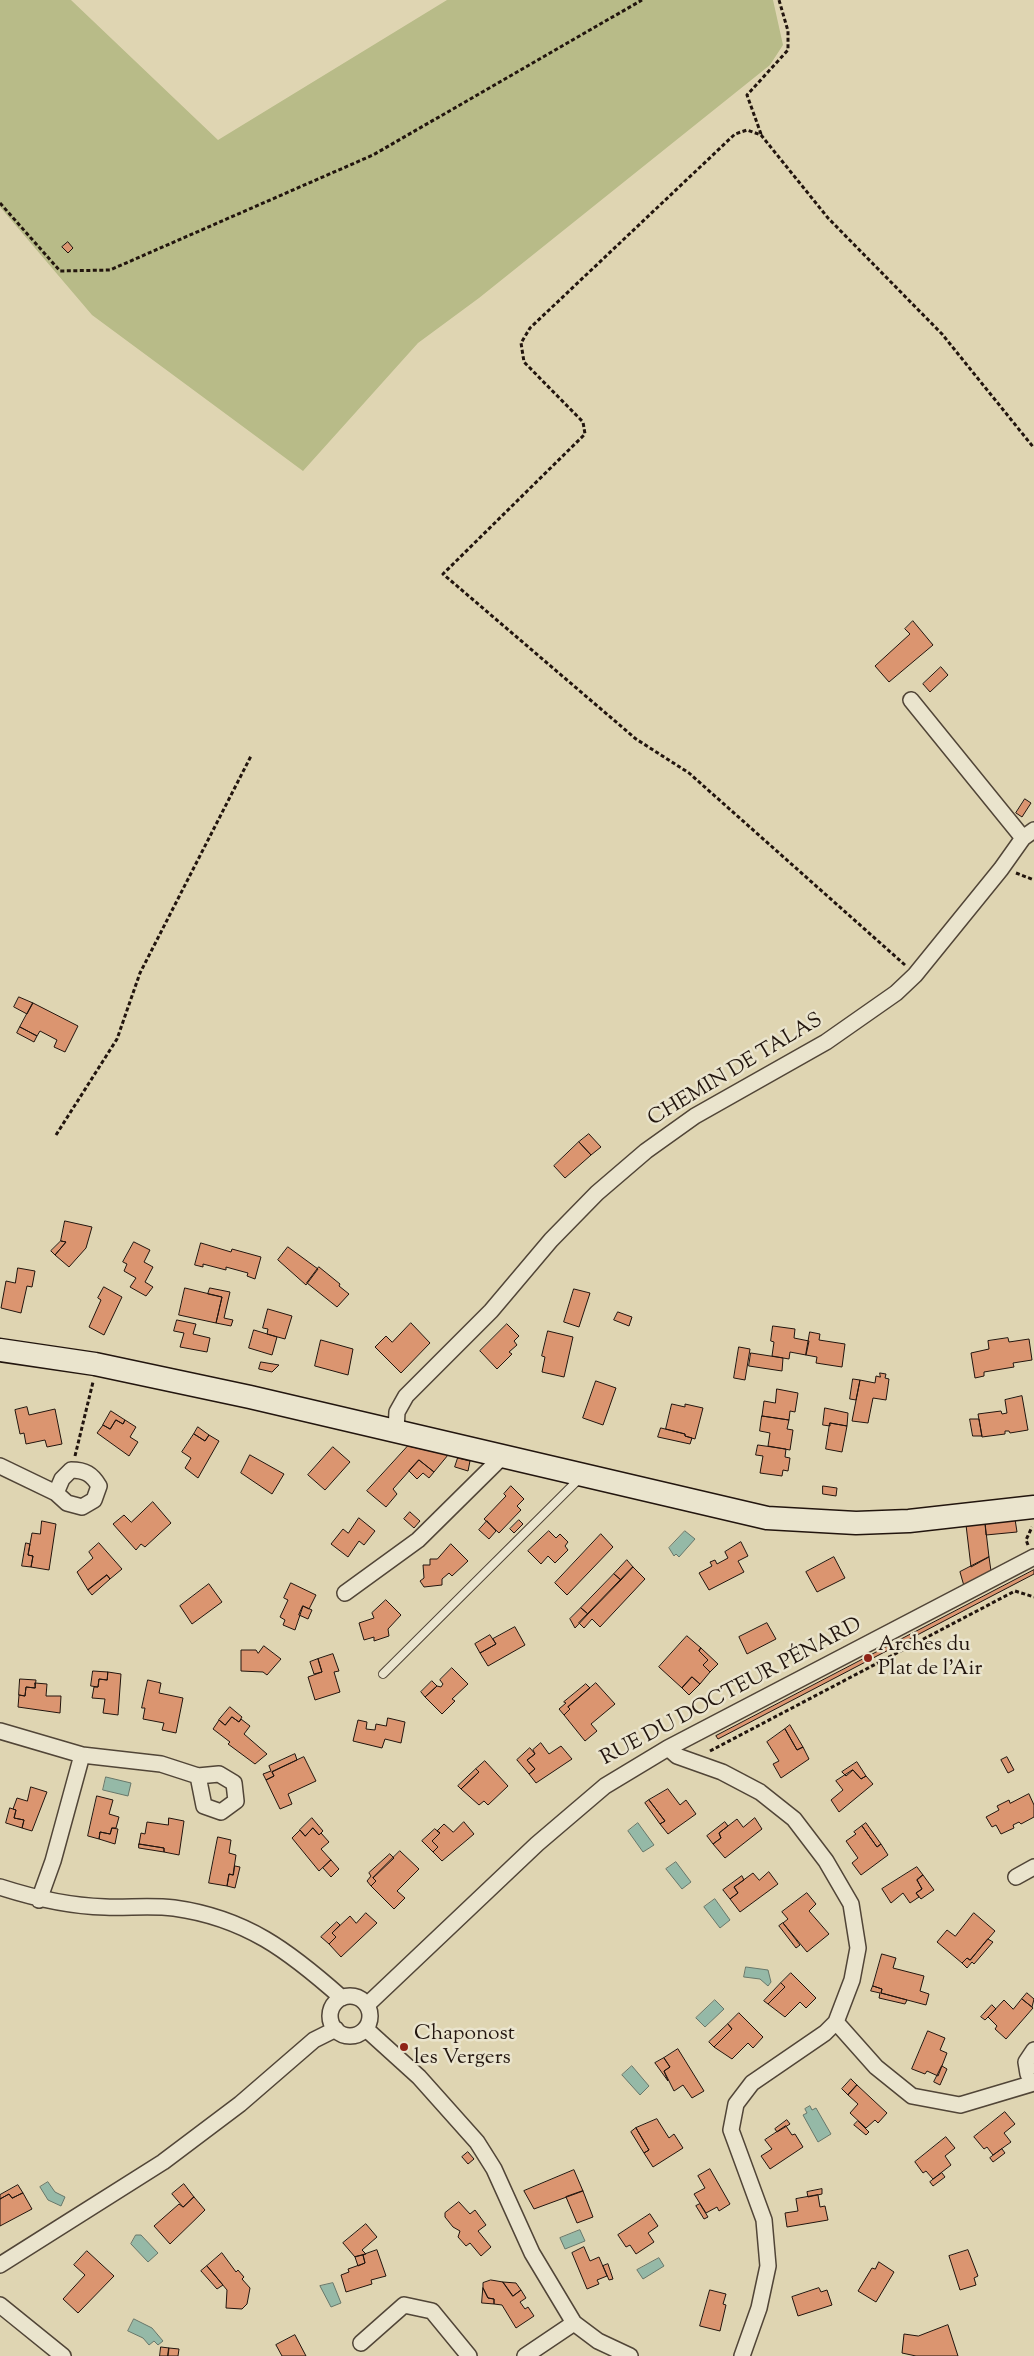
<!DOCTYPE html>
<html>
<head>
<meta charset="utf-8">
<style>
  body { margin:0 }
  canvas { display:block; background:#dfd5b2 }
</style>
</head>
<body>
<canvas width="1034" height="2356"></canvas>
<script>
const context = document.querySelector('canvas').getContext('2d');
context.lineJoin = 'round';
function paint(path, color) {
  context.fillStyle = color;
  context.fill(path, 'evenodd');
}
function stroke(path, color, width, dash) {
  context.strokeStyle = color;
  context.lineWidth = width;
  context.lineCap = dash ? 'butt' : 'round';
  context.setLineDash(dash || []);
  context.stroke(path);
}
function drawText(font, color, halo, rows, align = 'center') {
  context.font = font + ' "Sorts Mill Goudy",serif';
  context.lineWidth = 5;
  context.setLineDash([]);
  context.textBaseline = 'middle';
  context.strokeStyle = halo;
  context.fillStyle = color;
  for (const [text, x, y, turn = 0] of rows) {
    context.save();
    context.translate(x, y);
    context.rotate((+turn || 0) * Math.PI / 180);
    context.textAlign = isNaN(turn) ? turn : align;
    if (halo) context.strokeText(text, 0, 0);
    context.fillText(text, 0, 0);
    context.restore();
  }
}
paint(new Path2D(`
  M0,0H71L218,140L447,0H773L783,45L770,65L479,298L418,343L303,471L92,315L0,207Z`), '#b8bb88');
const water = new Path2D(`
  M685,1531L695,1539L679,1557L676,1554L674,1556L669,1548Z
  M106,1777L131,1783L128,1796L103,1790Z
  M638,1823L654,1845L643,1852L628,1831Z
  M676,1862L691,1882L682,1889L666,1869Z
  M715,1899L730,1920L720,1928L704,1907Z
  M746,1967L768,1970L771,1982L768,1986L760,1979L744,1977Z
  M715,2000L724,2009L705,2027L696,2018Z
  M632,2066L649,2086L640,2095L622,2075Z
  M810,2106L812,2110L816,2108L831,2134L818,2142L803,2115L807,2113L805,2109Z
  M48,2182L55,2192L65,2197L61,2206L48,2200L40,2187Z
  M580,2230L585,2241L565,2249L560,2238Z
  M136,2235H141L158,2253L148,2262L131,2244Z
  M659,2258L664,2266L643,2279L637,2270Z
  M333,2283L341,2303L331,2307L320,2286Z
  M134,2319L152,2328L163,2341L158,2345L154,2341L149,2345L143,2338L128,2331Z`);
paint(water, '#95b9a7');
stroke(water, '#67776a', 1);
const building = new Path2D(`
  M68,242L73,248L68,253L62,247Z
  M913,621L933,645L889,682L875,666L910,634L905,629Z
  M941,667L948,675L930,692L923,684Z
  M1025,799L1031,803L1022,817L1016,813Z
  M19,997L33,1003L27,1014L14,1007Z
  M33,1003L78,1026L65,1052L54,1047L57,1040L40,1031L37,1036L20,1027Z
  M20,1027L37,1036L34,1042L17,1033Z
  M589,1134L601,1147L591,1155L579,1142Z
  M579,1142L591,1155L565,1178L554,1166Z
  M65,1221L92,1227L86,1248L69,1267L55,1255L66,1242L61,1241Z
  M61,1241L66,1242L55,1255L51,1251Z
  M134,1242L150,1250L144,1262L153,1267L145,1282L153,1287L146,1296L130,1287L136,1278L124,1271L127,1264L123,1262Z
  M201,1243L231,1252L232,1249L261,1257L255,1279L247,1276L248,1273L226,1267V1270L203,1264V1267L195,1265Z
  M288,1247L318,1269L306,1285L278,1260Z
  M319,1267L340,1284L339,1286L349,1294L337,1307L307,1283Z
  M18,1268L35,1271L32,1287L27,1286L21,1313L1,1308L6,1281L15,1283Z
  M104,1287L122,1297L104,1335L89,1327L101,1300L98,1298Z
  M185,1288L222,1297L216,1323L179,1315Z
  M210,1288L230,1292L224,1318L233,1320L231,1326L216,1323L222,1297L208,1294Z
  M574,1289L590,1293L579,1327L564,1322Z
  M268,1309L292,1316L285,1339L267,1334L268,1329L263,1328Z
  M618,1312L632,1317L629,1326L614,1320Z
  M177,1320L196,1324L193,1334L210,1338L207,1352L180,1347L184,1333L174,1331Z
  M411,1323L430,1343L401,1373L375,1347L386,1336L392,1342Z
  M507,1324L519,1336L514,1341L517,1345L509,1352L512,1354L497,1369L480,1351Z
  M773,1326L795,1329L794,1338L809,1341L806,1355L790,1352L789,1359L772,1356L774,1342L771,1341Z
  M254,1330L277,1337L272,1355L249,1348Z
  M548,1331L573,1337L564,1377L542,1372L545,1357L542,1356Z
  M810,1332L820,1334L819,1340L845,1344L842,1367L816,1363L817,1357L806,1355Z
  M1008,1338L1009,1342L1029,1339L1032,1360L1013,1363L1014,1367L984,1372V1376L975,1378L971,1353L989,1349L988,1341Z
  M321,1340L353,1349L348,1375L315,1366Z
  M739,1347L750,1349L745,1380L734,1378Z
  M751,1353L783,1358L782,1371L749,1366Z
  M261,1362L279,1365L272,1372L259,1369Z
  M880,1373L886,1374L885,1378L889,1379L886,1400L873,1398L868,1423L852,1421L860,1380L875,1383L876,1376L880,1377Z
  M853,1379L860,1380L856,1400L850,1399Z
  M596,1381L616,1388L603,1425L583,1418Z
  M777,1389L798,1393L795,1412L790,1411L789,1420L762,1416L764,1401L775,1403Z
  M1022,1396L1028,1430L1010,1433L1009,1431H1005V1434L982,1437L978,1414L1001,1411L1002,1414L1007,1413L1005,1400Z
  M672,1404L685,1407V1404L703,1408L695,1439L685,1436V1434L666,1429Z
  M27,1407L29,1415L55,1409L62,1444L47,1447L45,1440L26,1444L24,1433L20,1434L15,1410Z
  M825,1408L848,1413L847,1426L830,1423V1426L823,1425Z
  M111,1411L125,1420L123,1424L116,1420L110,1429L103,1425Z
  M762,1416L789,1420L787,1429L793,1430L790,1450L768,1446L770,1433L760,1431Z
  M970,1419H979L982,1436H973Z
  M116,1420L123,1424L125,1420L136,1427L130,1437L138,1442L129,1456L97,1433L103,1425L110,1429Z
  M830,1423L847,1426L842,1452L826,1449Z
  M198,1427L209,1435L205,1441L194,1434Z
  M661,1428L685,1434V1436L692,1438L690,1444L658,1437Z
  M194,1434L205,1441L209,1435L219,1441L198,1478L185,1468L191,1458L182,1452Z
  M758,1445L786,1449L785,1457L790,1458L788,1471L783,1470L782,1476L760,1473L763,1456L756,1455Z
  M408,1446L448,1455L434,1472L419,1460L393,1489L397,1494L386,1507L367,1491Z
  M333,1447L350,1462L325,1490L308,1475Z
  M250,1455L284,1474L272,1494L241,1473Z
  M458,1458L470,1461L468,1471L455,1467Z
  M419,1460L434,1472L429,1478L423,1473L417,1479L409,1471Z
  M511,1486L524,1499L517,1506L521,1510L499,1533L484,1519L506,1496L504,1494Z
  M823,1486L837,1488L836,1496L823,1494Z
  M153,1502L171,1523L145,1547L141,1544L136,1550L113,1524L124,1515L131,1522Z
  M410,1512L420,1521L414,1528L404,1519Z
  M359,1518L375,1531L364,1545L359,1541L348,1557L331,1544L343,1529L348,1533Z
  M1015,1519L1017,1532L986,1535L985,1523Z
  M519,1520L523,1524L514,1533L510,1529Z
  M42,1521L56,1524L49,1570L31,1567L33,1556L28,1555L32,1533L40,1534Z
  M487,1521L496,1531L489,1539L479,1530Z
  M985,1523L989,1557L971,1567L966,1525Z
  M549,1531L556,1538L560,1534L568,1542L565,1546L568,1550L555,1563L548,1556L541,1564L528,1551Z
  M601,1534L613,1547L567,1595L555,1583Z
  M741,1542L748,1556L738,1561L744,1572L709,1590L699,1573L712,1566L710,1562L715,1560L717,1564L728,1558L725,1552Z
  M26,1543L30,1544L28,1555L33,1556L31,1567L22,1566Z
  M99,1543L122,1569L110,1579L107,1575L88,1590L77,1572L93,1558L89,1552Z
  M451,1544L468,1561L452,1576L449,1573L442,1579V1585L424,1587L420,1581L424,1578L423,1565H430V1559H437Z
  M834,1557L845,1578L817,1592L806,1572Z
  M989,1557L991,1571L964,1586L960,1572Z
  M627,1560L633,1567L621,1580L614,1574Z
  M633,1567L645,1579L600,1627L592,1619L584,1628L579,1623Z
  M1034,1570V1574L718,1739L716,1736Z
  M614,1574L621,1580L588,1614L581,1608Z
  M107,1575L110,1579L92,1595L88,1590Z
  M291,1583L316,1595L309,1609L303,1606L295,1630L283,1625L285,1620L280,1617L288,1600L284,1598Z
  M209,1584L222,1602L192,1624L180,1606Z
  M386,1600L401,1615L388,1629L389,1636L374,1641V1637L364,1640L359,1623L374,1618L372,1613Z
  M303,1606L312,1610L308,1619L299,1615Z
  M581,1608L588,1614L575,1628L570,1619Z
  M767,1623L776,1639L747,1654L739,1637Z
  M515,1627L525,1645L488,1666L480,1653L496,1644L493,1639Z
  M490,1635L496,1644L480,1653L475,1644Z
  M687,1636L701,1648L699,1651L708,1660L703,1665L710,1672L700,1684L692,1677L682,1688L659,1667Z
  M264,1646L281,1659L267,1675L263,1672L241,1671V1650H256L258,1653Z
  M701,1648L718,1664L710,1672L703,1665L708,1660L699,1651Z
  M333,1654L339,1671L334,1672L340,1692L315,1700L308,1677L322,1672L318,1659Z
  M318,1659L322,1672L314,1674L310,1662Z
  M452,1668L468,1684L452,1699L455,1701L442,1714L425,1697L437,1686L441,1687L443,1684L440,1680Z
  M93,1671L108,1672L107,1680L99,1679L98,1687L91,1686Z
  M108,1672L121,1674L118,1715L103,1713L105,1699L92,1698L94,1687H98L99,1679L107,1680Z
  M692,1677L700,1684L689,1695L682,1688Z
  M20,1679L36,1680L35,1688L26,1687L25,1696L19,1695Z
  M148,1680L161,1683L159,1693L183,1698L176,1733L162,1730L164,1723L143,1719L145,1708H142Z
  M432,1681L437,1686L425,1697L421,1692Z
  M35,1683L47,1684L46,1696H61L60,1713L18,1707L19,1695L25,1696L26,1687L35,1688Z
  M596,1683L615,1704L591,1724L597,1731L585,1741L564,1715L570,1709L568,1707Z
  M586,1684L590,1688L568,1707L570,1709L564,1715L559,1709L566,1703L564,1702Z
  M230,1707L242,1717L239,1722L232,1717L225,1725L219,1720Z
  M232,1717L239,1722L241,1719L250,1726L244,1734L267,1754L255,1764L228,1744L230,1742L213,1729L219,1720L225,1725Z
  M388,1718L405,1722L401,1743L385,1739L382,1748L353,1741L358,1720L367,1722L366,1729L375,1730L376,1724L386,1726Z
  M790,1725L803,1747L797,1750L785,1729Z
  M785,1729L797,1750L803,1747L809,1759L781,1778L773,1764L779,1761L767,1742Z
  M541,1743L549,1754L561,1746L572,1759L536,1783L529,1774L535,1769L527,1760L535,1754L533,1750Z
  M530,1748L535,1754L527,1760L535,1769L529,1774L517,1760Z
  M295,1754L297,1760L272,1772L274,1776L266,1780L263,1774L271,1771L269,1766Z
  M304,1757L316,1781L288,1794L292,1804L280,1809L266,1780L274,1776L272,1772Z
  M1007,1757L1014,1770L1008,1773L1001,1760Z
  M485,1761L508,1786L488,1805L484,1801L479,1805L461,1789L479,1772L476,1769Z
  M857,1762L866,1776L861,1779L853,1770L846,1776L842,1772Z
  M476,1769L479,1772L461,1789L458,1786Z
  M853,1770L861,1779L866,1776L873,1784L839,1812L831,1800L843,1790L836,1781Z
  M31,1787L47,1792L32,1831L22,1828L24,1820L14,1818L16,1810L13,1809L17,1798L27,1801Z
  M668,1789L680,1805L686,1800L696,1814L668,1834L660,1824L665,1821L649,1800Z
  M1029,1794L1034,1805V1817L1021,1824L1019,1822L1013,1825L1014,1828L1001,1834L996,1825L992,1827L986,1817L999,1810L997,1806L1009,1800L1010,1803Z
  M97,1796L113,1800L109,1814L119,1817L116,1828H112L110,1834L100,1832L99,1839L88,1836Z
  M649,1800L665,1821L660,1824L645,1803Z
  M10,1808L16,1810L14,1818L24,1820L22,1828L6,1823Z
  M169,1818L184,1821L179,1855L164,1852V1848L139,1844L141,1833L145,1834L147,1822L168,1825Z
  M312,1818L323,1831L319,1835L313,1828L305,1836L300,1830Z
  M755,1818L762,1829L725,1858L713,1844L721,1838L719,1833L737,1819L743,1827Z
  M464,1822L474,1834L442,1861L433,1852L438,1847L432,1841L440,1833L437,1831L444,1824L453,1832Z
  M725,1822L728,1826L719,1833L721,1838L713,1844L707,1836Z
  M866,1823L881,1844L877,1847L862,1826Z
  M862,1826L877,1847L881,1844L888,1855L861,1875L852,1863L858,1858L846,1841L856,1834L854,1832Z
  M112,1828L118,1829L115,1844L99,1839L100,1832L110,1834Z
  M313,1828L319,1835L321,1833L329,1842L321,1849L331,1860L319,1871L292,1838L300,1830L305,1836Z
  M435,1829L440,1833L432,1841L438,1847L433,1852L422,1841Z
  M218,1837L231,1840L229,1853L236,1855L233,1875L229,1874L227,1886L209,1883Z
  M139,1844L164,1848V1852L139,1848Z
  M400,1851L419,1869L397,1891L405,1898L394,1909L371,1886L376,1881L373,1878Z
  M390,1854L394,1858L373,1878L376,1881L371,1886L367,1881L371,1876L369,1873Z
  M331,1860L339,1869L331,1877L323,1868Z
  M235,1866L240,1867L235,1888L227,1886L229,1874L233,1875Z
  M917,1867L923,1875L917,1880L922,1889L916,1893L919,1897L910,1903L903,1893L891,1903L882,1889Z
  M769,1872L778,1884L740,1912L730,1899L738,1893L734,1887L753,1873L759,1880Z
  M923,1875L934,1890L921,1899L916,1893L922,1889L917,1880Z
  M742,1876L744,1880L734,1887L738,1893L730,1899L723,1890Z
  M807,1893L816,1904L809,1911L829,1934L807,1952L783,1923L788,1919L782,1912Z
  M366,1913L377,1923L341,1957L329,1944L336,1937L332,1933L350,1916L356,1923Z
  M974,1913L995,1931L970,1960L967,1958L962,1963L937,1942L947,1930L955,1936Z
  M337,1922L340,1925L332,1933L336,1937L329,1944L321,1937Z
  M783,1923L800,1945L796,1948L779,1926Z
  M988,1939L993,1942L974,1964L972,1962L967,1968L962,1963L967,1958L970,1960Z
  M882,1954L896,1958L893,1968L924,1976L920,1991L929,1994L926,2005L881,1993L882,1989L873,1986Z
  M791,1973L816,1998L806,2008L800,2002L785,2017L768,2004L785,1987L781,1983Z
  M781,1983L785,1987L768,2004L764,2001Z
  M873,1986L882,1989L881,1993L907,2000L905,2004L879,1998L880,1993L871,1991Z
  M1027,1993L1034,1999L1032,2007L1022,1999Z
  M1022,1999L1033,2008L1006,2039L995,2029L997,2026L988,2017L1004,2000L1013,2009Z
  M992,2005L996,2009L985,2020L981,2017Z
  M739,2013L763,2037L753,2048L748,2043L732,2059L714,2047L732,2029L728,2024Z
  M728,2024L732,2029L714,2047L709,2042Z
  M928,2031L945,2038L940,2050L947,2053L938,2076L927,2071L925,2074L912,2069Z
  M678,2049L704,2091L692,2098L683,2085L674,2091L664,2071L670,2067L664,2058Z
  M664,2058L670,2067L664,2071L668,2081L655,2063Z
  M942,2066L947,2069L940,2085L934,2082Z
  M851,2079L857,2085L848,2095L842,2089Z
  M857,2085L887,2113L878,2123L875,2120L866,2128L850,2113L858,2104L848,2095Z
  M1005,2112L1015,2124L1004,2133L1011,2142L993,2155L987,2147L984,2149L974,2137Z
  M657,2119L669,2138L674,2134L683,2148L653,2167L644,2153L649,2150L636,2128Z
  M787,2120L790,2124L777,2132L775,2129Z
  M858,2121L869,2132L866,2135L854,2125Z
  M786,2126L792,2135L795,2134L803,2147L770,2169L761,2156L772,2149L765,2140Z
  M636,2128L649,2150L644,2153L631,2132Z
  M946,2137L955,2148L945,2156L951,2165L933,2179L926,2171L923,2173L915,2162Z
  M1002,2149L1005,2153L993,2162L990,2158Z
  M468,2152L474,2159L468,2164L462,2157Z
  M710,2169L730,2204L719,2211L717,2207L706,2213L694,2194L705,2188L698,2176Z
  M574,2170L583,2191L534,2209L524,2191Z
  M942,2173L945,2177L933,2186L930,2182Z
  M184,2184L194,2197L183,2207L172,2194Z
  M18,2185L23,2193L12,2198L9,2194L0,2199V2195Z
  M822,2189V2194L808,2197L807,2192Z
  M583,2191L593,2217L577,2223L566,2197Z
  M23,2193L32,2209L0,2226V2199L9,2194L12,2198Z
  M818,2195L820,2207L825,2206L828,2220L787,2227L785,2213L798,2211L796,2199Z
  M194,2197L205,2210L170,2244L154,2226L179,2204L183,2207Z
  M459,2202L470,2214L475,2210L486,2225L478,2231L491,2247L481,2256L470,2243L466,2246L458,2237L460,2231L453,2227L445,2217V2213Z
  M700,2204L708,2217L704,2219L696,2206Z
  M650,2214L658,2226L648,2233L654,2242L636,2254L630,2245L626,2247L618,2235Z
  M366,2224L377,2237L362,2250L366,2254L355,2257L343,2243Z
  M584,2247L590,2261L599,2257L607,2276L597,2280L599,2284L587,2289L572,2253Z
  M377,2250L386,2276L371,2280L372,2284L346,2292L341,2275L349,2272L348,2269L365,2263L363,2255Z
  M968,2250L978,2276L974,2278L976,2285L960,2290L949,2256Z
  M87,2251L114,2276L78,2313L63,2299L85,2275L74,2265Z
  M222,2253L236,2272L238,2270L244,2277L242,2279L250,2288L247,2304L242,2309L226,2308L227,2290L207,2266Z
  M363,2255L365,2263L358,2266L355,2257Z
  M879,2262L894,2272L876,2302L858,2291L872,2268L875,2269Z
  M608,2264L613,2279L609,2280L603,2266Z
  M207,2266L223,2285L217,2289L201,2271Z
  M491,2280L503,2282L513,2296L521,2290L526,2298L520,2302L525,2309L528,2307L534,2316L516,2328L502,2305L494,2304V2299L488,2298L483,2288V2283Z
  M503,2282L516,2283L521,2290L513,2296Z
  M483,2288L488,2298L494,2299V2304L482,2303Z
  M819,2288L821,2292L827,2290L832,2305L798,2316L792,2297Z
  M710,2290L726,2294L723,2304L726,2305L720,2331L700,2326Z
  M948,2325L958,2356H916L902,2353L904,2334L918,2336Z
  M295,2335L306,2356H282L276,2345Z
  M161,2347L169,2348L168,2356H160Z
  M169,2348L179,2349L178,2356H168Z`);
paint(building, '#db9570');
stroke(building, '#22150e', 1);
const service = new Path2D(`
  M383,1674L580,1478`);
const minor = new Path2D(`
  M911,700L1023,838
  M396,1430L397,1412L406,1396L491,1311L551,1240L597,1193L646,1151L695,1116L826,1042L896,993L915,975L1001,869L1023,838L1034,830
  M0,1466L56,1493L67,1503L82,1507L94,1500L99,1486C92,1474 85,1470 71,1470L62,1479L56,1493
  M345,1593L418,1540L503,1456
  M0,1731L82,1755L53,1861L39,1900
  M668,1748L677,1756L722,1772L760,1792L794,1819L826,1861L851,1904L858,1948L852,1980L836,2022L825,2033L752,2083L736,2104L731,2130L764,2220L768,2266L759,2308L742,2356
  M82,1755L161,1764L198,1776L219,1774L234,1783L236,1801L221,1812L204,1806L198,1776
  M1016,1877L1034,1867
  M0,1887C34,1898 69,1906 105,1907C127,1908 151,1905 174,1908C246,1918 289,1951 342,1998
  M330 2016a20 20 0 1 1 40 0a20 20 0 1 1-40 0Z
  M367,2005L537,1844L605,1786L668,1748L1034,1557
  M836,2022L876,2067L912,2096L960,2105L1034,2083
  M366,2029L419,2077L477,2142L494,2169L532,2253L574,2323L598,2341L630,2356
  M1034,2050L1026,2062L1028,2074L1034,2079
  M0,2265L163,2162L240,2104L314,2040L336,2029
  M0,2305L63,2356
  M361,2343L404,2305L432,2311L469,2356
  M525,2356L574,2323`);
const secondary = new Path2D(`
  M0,1350L95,1364L250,1397L767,1518L856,1523L909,1521L1034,1507`);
stroke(service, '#514537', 10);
stroke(minor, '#514537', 18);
stroke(secondary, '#22150e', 25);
stroke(new Path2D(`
  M761,134L747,95L788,50V31L779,0
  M0,203L60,271L110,270L373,155L642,0
  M1016,873L1034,880
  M905,965L689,773L636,739L443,574L585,434L583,422L524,362L521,343L530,328L735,134L747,130L761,135L828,218L942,334L1034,448
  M56,1135L117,1039L140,973L251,756
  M75,1456L93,1382
  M1028,1545L1026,1540L1032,1527
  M710,1751L1015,1591L1034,1597`), '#22150e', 3, [4, 2.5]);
stroke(service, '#eae4cd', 8);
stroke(minor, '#eae4cd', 15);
stroke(secondary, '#eae4cd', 22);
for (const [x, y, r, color] of [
  [868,1658,5,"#8f2418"],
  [404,2047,5,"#8f2418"]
]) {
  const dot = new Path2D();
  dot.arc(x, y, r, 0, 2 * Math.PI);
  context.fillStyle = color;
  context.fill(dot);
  stroke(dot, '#eae4cd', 2);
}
drawText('21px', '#22150e', '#eae4cd', [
  ["CHEMIN DE TALAS",736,1071,-31],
  ["RUE DU DOCTEUR PÉNARD",732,1693,-28]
]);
drawText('21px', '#22150e', '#eae4cd', [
  ["Arches du",878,1646],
  ["Plat de l'Air",878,1670],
  ["Chaponost",414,2035],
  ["les Vergers",414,2059]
], 'left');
</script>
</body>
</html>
